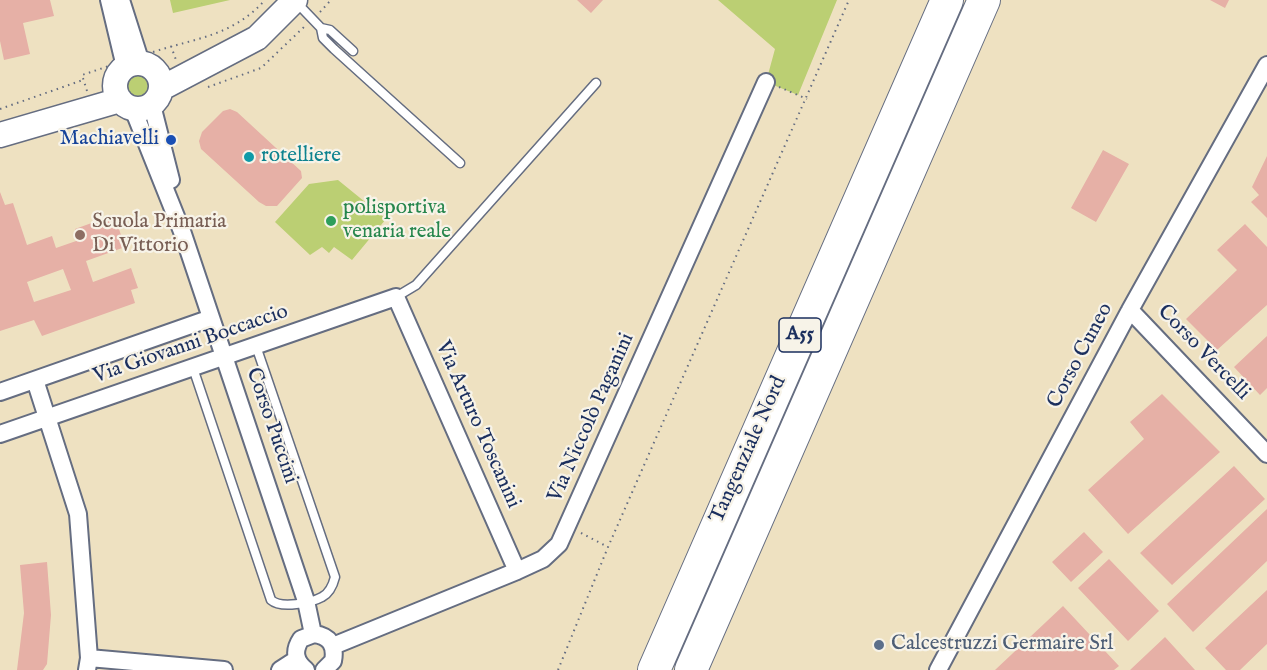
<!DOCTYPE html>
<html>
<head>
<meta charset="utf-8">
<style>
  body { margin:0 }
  canvas { display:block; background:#eee1c1 }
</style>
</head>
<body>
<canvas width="1267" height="670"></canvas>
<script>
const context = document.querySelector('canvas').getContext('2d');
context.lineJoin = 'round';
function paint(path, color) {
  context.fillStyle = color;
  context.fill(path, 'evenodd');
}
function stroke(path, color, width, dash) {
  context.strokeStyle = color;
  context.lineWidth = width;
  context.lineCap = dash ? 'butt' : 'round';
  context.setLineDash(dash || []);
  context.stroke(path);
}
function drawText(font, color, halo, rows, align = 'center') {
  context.font = font + ' "IM FELL English",serif';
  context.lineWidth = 4.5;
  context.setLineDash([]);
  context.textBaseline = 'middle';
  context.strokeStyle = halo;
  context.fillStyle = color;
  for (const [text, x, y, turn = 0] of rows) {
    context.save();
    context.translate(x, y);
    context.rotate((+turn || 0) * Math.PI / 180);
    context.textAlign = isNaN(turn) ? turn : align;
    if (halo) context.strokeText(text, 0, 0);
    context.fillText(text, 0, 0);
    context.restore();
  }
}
paint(new Path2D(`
  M170,0H230L173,13Z
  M718,0H837L798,95L766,82L775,49Z
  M124 86a15 15 0 1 1 30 0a15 15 0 1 1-30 0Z
  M338,180L386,219L352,260L334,247L329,253L322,247L310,255L275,222L309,184Z`), '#bbcf73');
paint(new Path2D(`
  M0,0H50L54,16L23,23L30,54L4,60L0,41Z
  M577,0H603L591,13Z
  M1210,0H1229L1225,8Z
  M230,109L237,112L301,171L302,178L277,206H266L259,202L201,149L199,141L202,132L223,111Z
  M1103,150L1129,164L1096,222L1071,208Z
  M1267,156V218L1251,202L1259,195L1252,187Z
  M0,192L5,205L13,203L27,245L52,236L56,248L79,240L75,229L111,216L115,227L118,226L125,247L86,261L93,282L131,268L138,288L131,290L135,303L42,336L34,320L0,331ZM63,269L71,290L34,302L27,282Z
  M1245,224L1267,247V305L1217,350L1186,319L1237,270L1217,250Z
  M1267,336V388L1260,395L1234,367Z
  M1162,394L1220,452L1128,534L1088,490L1144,439L1130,422Z
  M1234,466L1265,499L1172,585L1140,553Z
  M1267,509V561L1193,632L1167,604Z
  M1084,532L1103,552L1071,582L1052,562Z
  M1109,559L1159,611L1128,641L1078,588Z
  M47,562L51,615L47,664L43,670H17L24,613L20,565Z
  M1267,590V644L1240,670H1226L1205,648Z
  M1063,606L1119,666L1114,670H995Z
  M1165,637L1195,670H1130Z`), '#e6b0a6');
const lane = new Path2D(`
  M297,3L321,28L323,38L334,49L460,163
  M321,28L330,30L353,51
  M396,297L416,285L596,83
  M193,368L271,600C281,609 311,603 322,597C330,593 333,585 335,577L256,346`);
const street = new Path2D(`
  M109,0L125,67
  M121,0L141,63
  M152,105L171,180
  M133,109L183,234L306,601L313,634
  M1130,310L1267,454
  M35,380L78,514L89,658L87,670
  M0,392L211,318
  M0,434L396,297L517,571
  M333,646L517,571L543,559L559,544L766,82
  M89,658L224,670
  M280,670L297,659
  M306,670C295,661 293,651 301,639L314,634C330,636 336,646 333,661L324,670
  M938,670L1130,310L1267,65`);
const secondary = new Path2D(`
  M115 86a23 23 0 1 1 46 0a23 23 0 1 1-46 0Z
  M162,88L257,38L295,0
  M0,135L120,100`);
const highway = new Path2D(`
  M654,670L947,0
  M691,670L984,0`);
stroke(lane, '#656d81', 11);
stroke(street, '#656d81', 20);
stroke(secondary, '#656d81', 27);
stroke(highway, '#656d81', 34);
stroke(new Path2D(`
  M320,12L331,0
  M171,46L176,60
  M153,52C196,38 233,36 265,0
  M208,87L261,68L305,26
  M779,87L807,99
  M87,91L82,75L109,66
  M0,109L83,80
  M581,533L608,547
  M558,670L608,547L849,0`), '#656d81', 2, [1.5, 4.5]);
stroke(lane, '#fff', 8);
stroke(street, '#fff', 16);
stroke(secondary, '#fff', 24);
stroke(highway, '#fff', 32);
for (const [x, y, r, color] of [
  [171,140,6,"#1a4fb4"],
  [249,157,6,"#0f9aa8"],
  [331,221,6,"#2e9e5b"],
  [80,235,6,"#8d6e63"],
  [879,645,6,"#5c6f8a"]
]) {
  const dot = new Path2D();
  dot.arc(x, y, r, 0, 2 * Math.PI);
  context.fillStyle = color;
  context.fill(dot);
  stroke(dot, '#f7f3e8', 2);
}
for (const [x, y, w] of [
  [800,335,42]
]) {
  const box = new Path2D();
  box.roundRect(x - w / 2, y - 17, w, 34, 4.5);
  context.fillStyle = '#f7f3e8';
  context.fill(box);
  stroke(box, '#1b2f5e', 1.5);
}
drawText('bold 20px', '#1b2f5e', null, [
  ["A55",800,335]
]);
drawText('21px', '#164399', '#f7f3e8', [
  ["Machiavelli",159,140]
], 'right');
drawText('21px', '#0d838f', '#f7f3e8', [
  ["rotelliere",261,157]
], 'left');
drawText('21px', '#27864d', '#f7f3e8', [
  ["polisportiva",343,209],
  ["venaria reale",343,233]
], 'left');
drawText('21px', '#785e54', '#f7f3e8', [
  ["Scuola Primaria",92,223],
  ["Di Vittorio",92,247]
], 'left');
drawText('21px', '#1b2f5e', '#f7f3e8', [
  ["Via Giovanni Boccaccio",191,345,-19],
  ["Corso Vercelli",1203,353,46],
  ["Corso Cuneo",1081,356,-62],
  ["Via Niccolò Paganini",592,418,-66],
  ["Via Arturo Toscanini",477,425,66],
  ["Corso Puccini",271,426,71],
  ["Tangenziale Nord",749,450,-66]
]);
drawText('21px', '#4e5e75', '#f7f3e8', [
  ["Calcestruzzi Germaire Srl",891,645]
], 'left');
</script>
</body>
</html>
